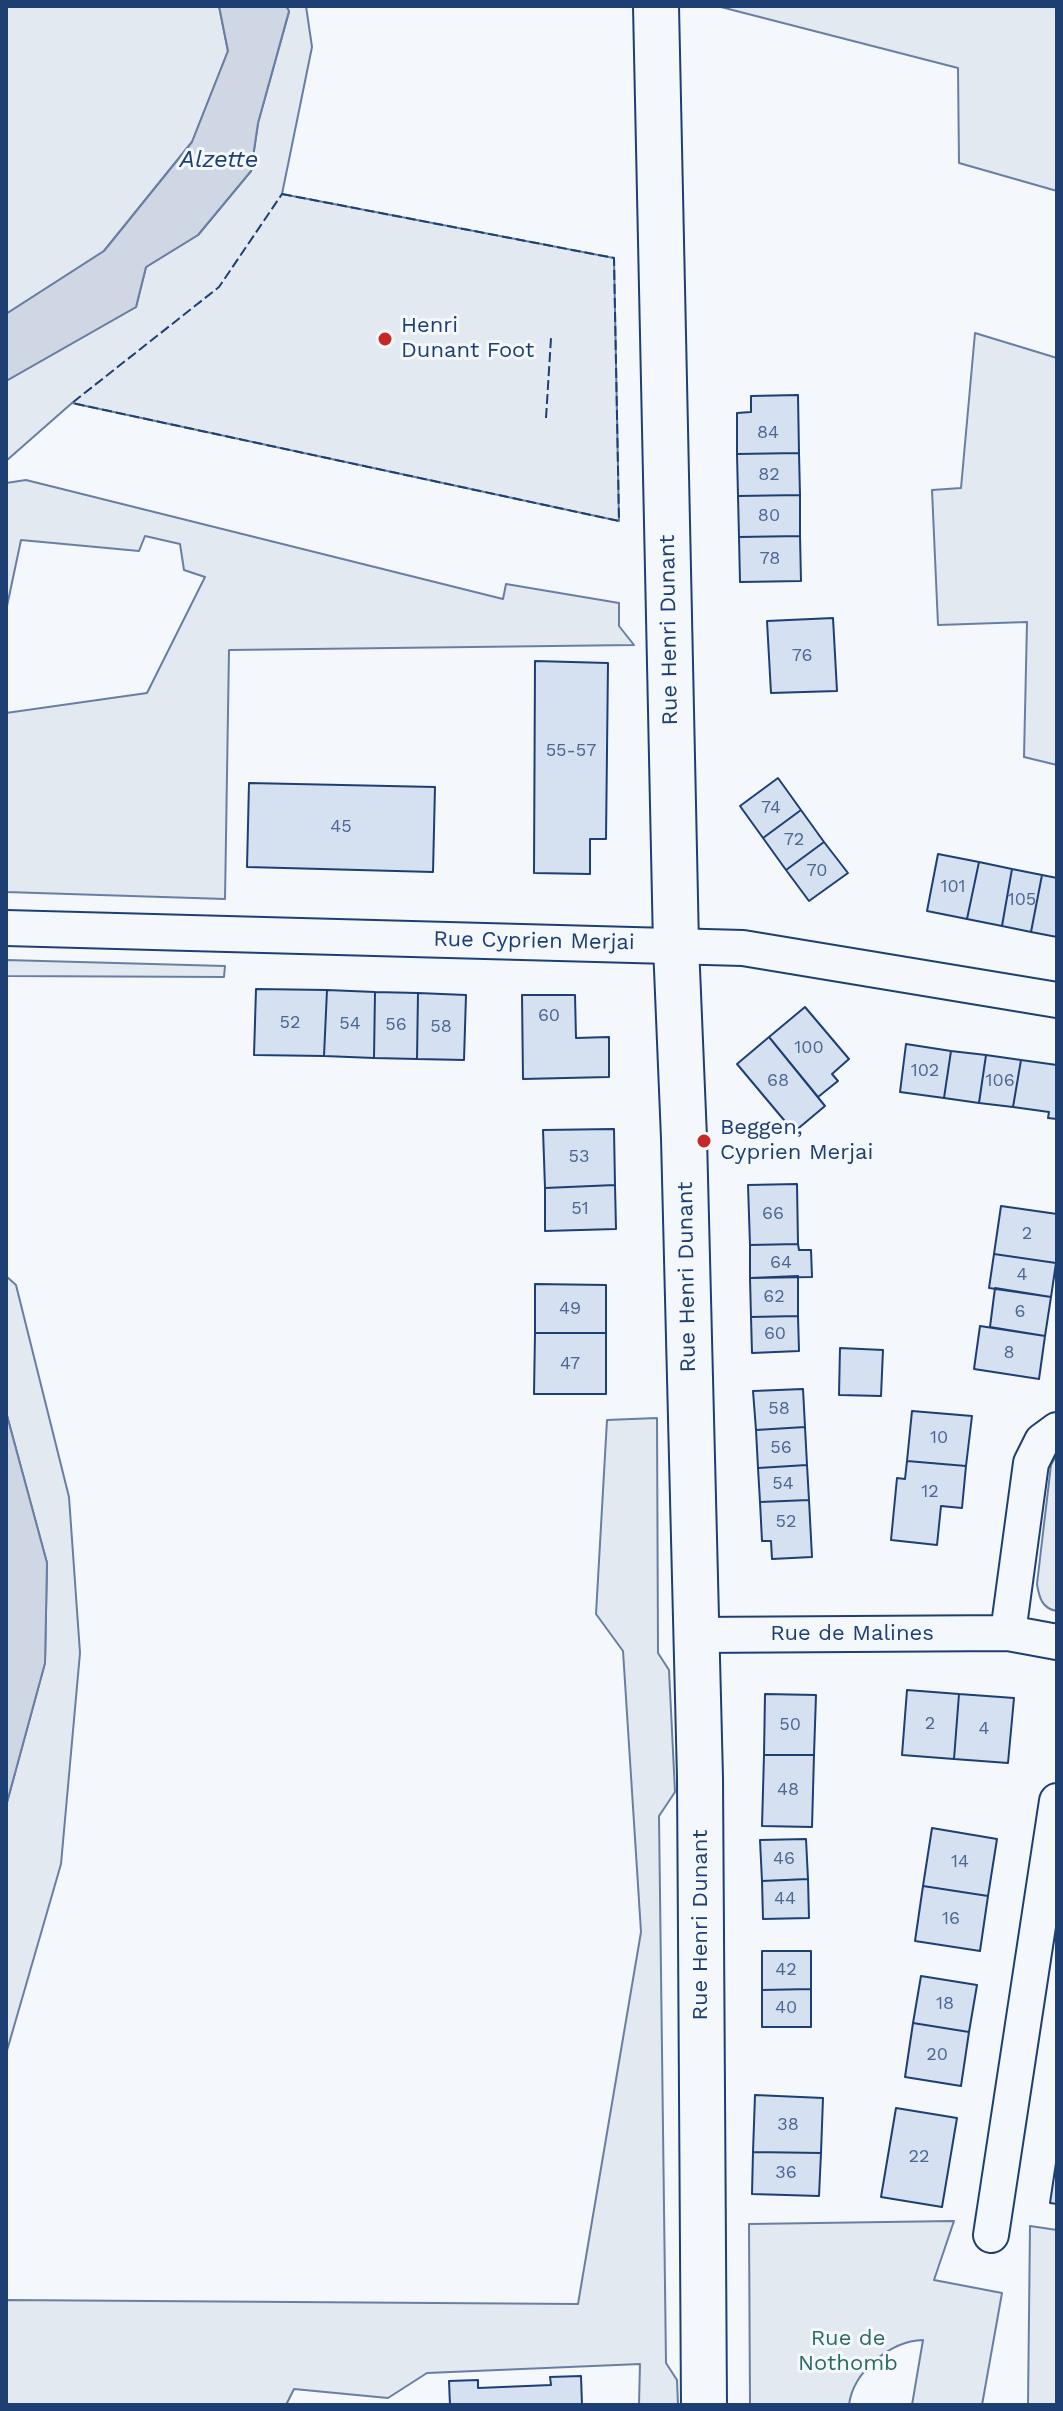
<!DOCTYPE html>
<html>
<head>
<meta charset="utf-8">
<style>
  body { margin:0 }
  #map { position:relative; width:1063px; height:2411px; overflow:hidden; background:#f4f7fb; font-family:"Work Sans",sans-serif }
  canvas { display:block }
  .frame { position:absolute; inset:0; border:8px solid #1d3f73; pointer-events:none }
</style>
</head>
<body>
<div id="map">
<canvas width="1063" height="2411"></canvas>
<div class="frame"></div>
</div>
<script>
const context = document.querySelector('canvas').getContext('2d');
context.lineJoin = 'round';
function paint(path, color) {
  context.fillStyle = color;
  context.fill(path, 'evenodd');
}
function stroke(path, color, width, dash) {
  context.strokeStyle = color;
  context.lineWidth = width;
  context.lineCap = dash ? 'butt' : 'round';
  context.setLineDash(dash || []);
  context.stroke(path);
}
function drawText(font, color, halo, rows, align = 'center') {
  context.font = font + ' "Work Sans",sans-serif';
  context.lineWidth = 6;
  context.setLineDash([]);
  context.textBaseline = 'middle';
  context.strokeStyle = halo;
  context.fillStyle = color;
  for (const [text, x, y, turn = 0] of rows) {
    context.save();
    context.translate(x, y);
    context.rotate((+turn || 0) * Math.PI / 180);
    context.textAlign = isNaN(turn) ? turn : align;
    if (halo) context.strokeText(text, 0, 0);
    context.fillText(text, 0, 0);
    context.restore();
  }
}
const green = new Path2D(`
  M6,6H219L228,51L192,142L104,251L6,314Z
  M286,6H306L312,47L282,194L614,258L619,521L72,403L6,461V381L136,307L146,267L198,235L251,171L258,123L289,12Z
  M717,6H1057V191L959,163L958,68Z
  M975,333L1057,358V765L1024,757L1027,622L938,625L932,490L961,488Z
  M26,480L503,599L506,584L619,603V626L634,645L229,650L225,899L6,892V713L147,693L205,577L184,570L180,544L145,536L139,551L21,540L6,611V483Z
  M6,960L225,966L224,977L6,976Z
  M6,1276L16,1285L69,1497L80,1653L61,1864L6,2054V1806L45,1663L47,1563L6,1412Z
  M657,1418L658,1653L669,1670L675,1792L659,1816L666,2363L677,2380L678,2405H639L640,2364L427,2373L388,2398L294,2389L286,2405H6V2300L578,2304L641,1932L623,1651L596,1614L607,1420Z
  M1057,1454V1611C1042,1609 1039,1597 1037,1584L1051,1465Z
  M954,2221L934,2280L1002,2293L982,2405H912L923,2340C890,2341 853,2372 849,2405H750L749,2224Z
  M1030,2226L1057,2230V2405H1028Z`);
paint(green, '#e3e9f0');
stroke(green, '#687fa3', 2);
const water = new Path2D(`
  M219,6H286L289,11L258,123L251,171L198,235L146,267L136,307L6,381V314L104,251L192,142L228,51Z
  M6,1412L47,1563L45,1663L6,1806Z`);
paint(water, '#cfd7e4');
stroke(water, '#687fa3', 2);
const building = new Path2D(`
  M798,395L799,453L737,454V413L751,412V396Z
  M799,453L800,495L738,496L737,454Z
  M800,495V536L739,537L738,496Z
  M800,536L801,581L740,582L739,537Z
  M833,618L837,691L771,693L767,621Z
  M535,661L608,663L606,839H590V874L534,873Z
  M778,778L801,810L763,838L740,806Z
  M249,783L435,787L433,872L247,867Z
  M801,810L824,842L786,870L763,838Z
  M824,842L848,873L809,901L786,870Z
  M938,854L979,862L967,919L927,911Z
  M979,862L1012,869L1002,926L967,919Z
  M1012,869L1042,875L1031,932L1002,926Z
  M1042,875L1057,878V937L1031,932Z
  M256,989L327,990L324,1056L254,1055Z
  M327,990L375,992L374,1058L324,1056Z
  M375,992L418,993L417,1059L374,1058Z
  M418,993L466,995L464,1060L417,1059Z
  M522,995H575L576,1038L609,1037V1077L523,1079Z
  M805,1007L849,1059L832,1074L838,1081L818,1097L769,1037Z
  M769,1037L825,1106L794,1132L737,1064Z
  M906,1044L951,1051L944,1098L900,1092Z
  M951,1051L986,1055L979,1103L944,1098Z
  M986,1055L1021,1060L1013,1107L979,1103Z
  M1021,1060L1057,1065V1119L1048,1118L1049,1112L1013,1107Z
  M614,1129L615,1185L545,1188L543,1130Z
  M797,1184L798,1244L750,1245L748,1185Z
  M615,1185L616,1229L545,1231V1188Z
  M1001,1206L1057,1214L1056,1263L994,1254Z
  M798,1244L799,1250H811L812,1277L750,1278V1245Z
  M994,1254L1056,1263L1051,1297L989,1288Z
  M798,1276V1316L751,1317L750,1278Z
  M535,1284L606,1285V1333H535Z
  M995,1288L1051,1297L1045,1336L990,1327Z
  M798,1316L799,1351L752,1353L751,1317Z
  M980,1326L1045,1336L1039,1379L974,1369Z
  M535,1333H606V1394H534Z
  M840,1348L883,1350L881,1396L839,1395Z
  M803,1389L805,1427L756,1430L753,1391Z
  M912,1411L972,1416L966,1466L907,1461Z
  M805,1427L807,1465L758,1468L756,1430Z
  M907,1461L966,1466L962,1508L941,1506L937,1545L891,1540L897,1478L905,1479Z
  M807,1465L809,1500L760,1502L758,1468Z
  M809,1500L812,1557L772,1559L771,1541H762L760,1502Z
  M907,1690L959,1694L954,1759L902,1755Z
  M765,1694L816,1695L814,1755H764Z
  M959,1694L1014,1698L1008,1763L954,1759Z
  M764,1755H814L812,1827L762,1826Z
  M932,1828L997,1839L988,1896L923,1886Z
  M806,1839L808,1879L762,1881L760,1840Z
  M808,1879L809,1918L763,1919L762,1881Z
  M923,1886L988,1896L980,1951L915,1941Z
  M762,1951H811V1989L762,1990Z
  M921,1976L977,1985L969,2032L913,2023Z
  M811,1989V2027H762V1990Z
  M913,2023L969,2032L961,2086L905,2077Z
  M755,2095L823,2098L821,2153L753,2152Z
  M896,2108L957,2118L942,2207L881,2197Z
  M753,2152L821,2153L819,2196L752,2194Z
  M1056,2163H1057V2204L1050,2203Z
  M581,2376L582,2405H450L449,2381L478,2380V2388L551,2385L550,2377Z`);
paint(building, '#d5e0f0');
stroke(building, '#1d3f73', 2);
const street = new Path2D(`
  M6,928L743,948L1057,1000
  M1008,1633L1031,1463L1042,1441L1057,1430
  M695,1635L1008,1633L1057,1642
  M991,2235L1057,1801`);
const secondary = new Path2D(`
  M656,6L676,945L684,1138L700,1778L704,2405`);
stroke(street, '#1d3f73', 38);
stroke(secondary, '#1d3f73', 48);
stroke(street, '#f4f7fb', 34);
stroke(secondary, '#f4f7fb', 44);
stroke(new Path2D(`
  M282,194L614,258L619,521L72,403L219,287Z
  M546,418L551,338`), '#1d3f73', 2, [10, 4]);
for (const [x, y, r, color] of [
  [385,339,8,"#c62828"],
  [704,1141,8,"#c62828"]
]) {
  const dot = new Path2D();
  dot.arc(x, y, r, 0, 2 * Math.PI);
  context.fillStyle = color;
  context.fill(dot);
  stroke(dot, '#f4f7fb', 3);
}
drawText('18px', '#4b6792', null, [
  ["84",768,433],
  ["82",769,475],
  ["80",769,516],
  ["78",770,559],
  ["76",802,656],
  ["55-57",571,751],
  ["74",771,808],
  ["45",341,827],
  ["72",794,840],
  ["70",817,871],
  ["101",953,887],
  ["105",1022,900],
  ["60",549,1016],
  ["52",290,1023],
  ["54",350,1024],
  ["56",396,1025],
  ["58",441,1027],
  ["100",809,1048],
  ["102",925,1071],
  ["68",778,1081],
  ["106",1000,1081],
  ["53",579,1157],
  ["51",580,1209],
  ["66",773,1214],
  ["2",1027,1234],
  ["64",781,1263],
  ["4",1022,1275],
  ["62",774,1297],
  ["49",570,1309],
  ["6",1020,1312],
  ["60",775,1334],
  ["8",1009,1353],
  ["47",570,1364],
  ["58",779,1409],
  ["10",939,1438],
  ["56",781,1448],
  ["54",783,1484],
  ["12",930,1492],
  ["52",786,1522],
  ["2",930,1724],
  ["50",790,1725],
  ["4",984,1729],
  ["48",788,1790],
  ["46",784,1859],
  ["14",960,1862],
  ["44",785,1899],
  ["16",951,1919],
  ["42",786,1970],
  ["18",945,2004],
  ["40",786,2008],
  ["20",937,2055],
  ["38",788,2125],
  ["22",919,2157],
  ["36",786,2173]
]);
drawText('22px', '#1d3f73', '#f4f7fb', [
  ["Henri",401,326],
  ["Dunant Foot",401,351],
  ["Beggen,",720,1128],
  ["Cyprien Merjai",720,1153]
], 'left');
drawText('22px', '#1d3f73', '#f4f7fb', [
  ["Rue Henri Dunant",669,630,-91],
  ["Rue Cyprien Merjai",534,941,1],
  ["Rue Henri Dunant",687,1277,-91],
  ["Rue de Malines",852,1634],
  ["Rue Henri Dunant",701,1925,-90]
]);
drawText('22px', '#2c6c60', '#f4f7fb', [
  ["Rue de",848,2339],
  ["Nothomb",848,2364]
]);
drawText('italic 24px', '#1d3f73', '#f4f7fb', [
  ["Alzette",219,160]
]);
</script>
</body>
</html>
